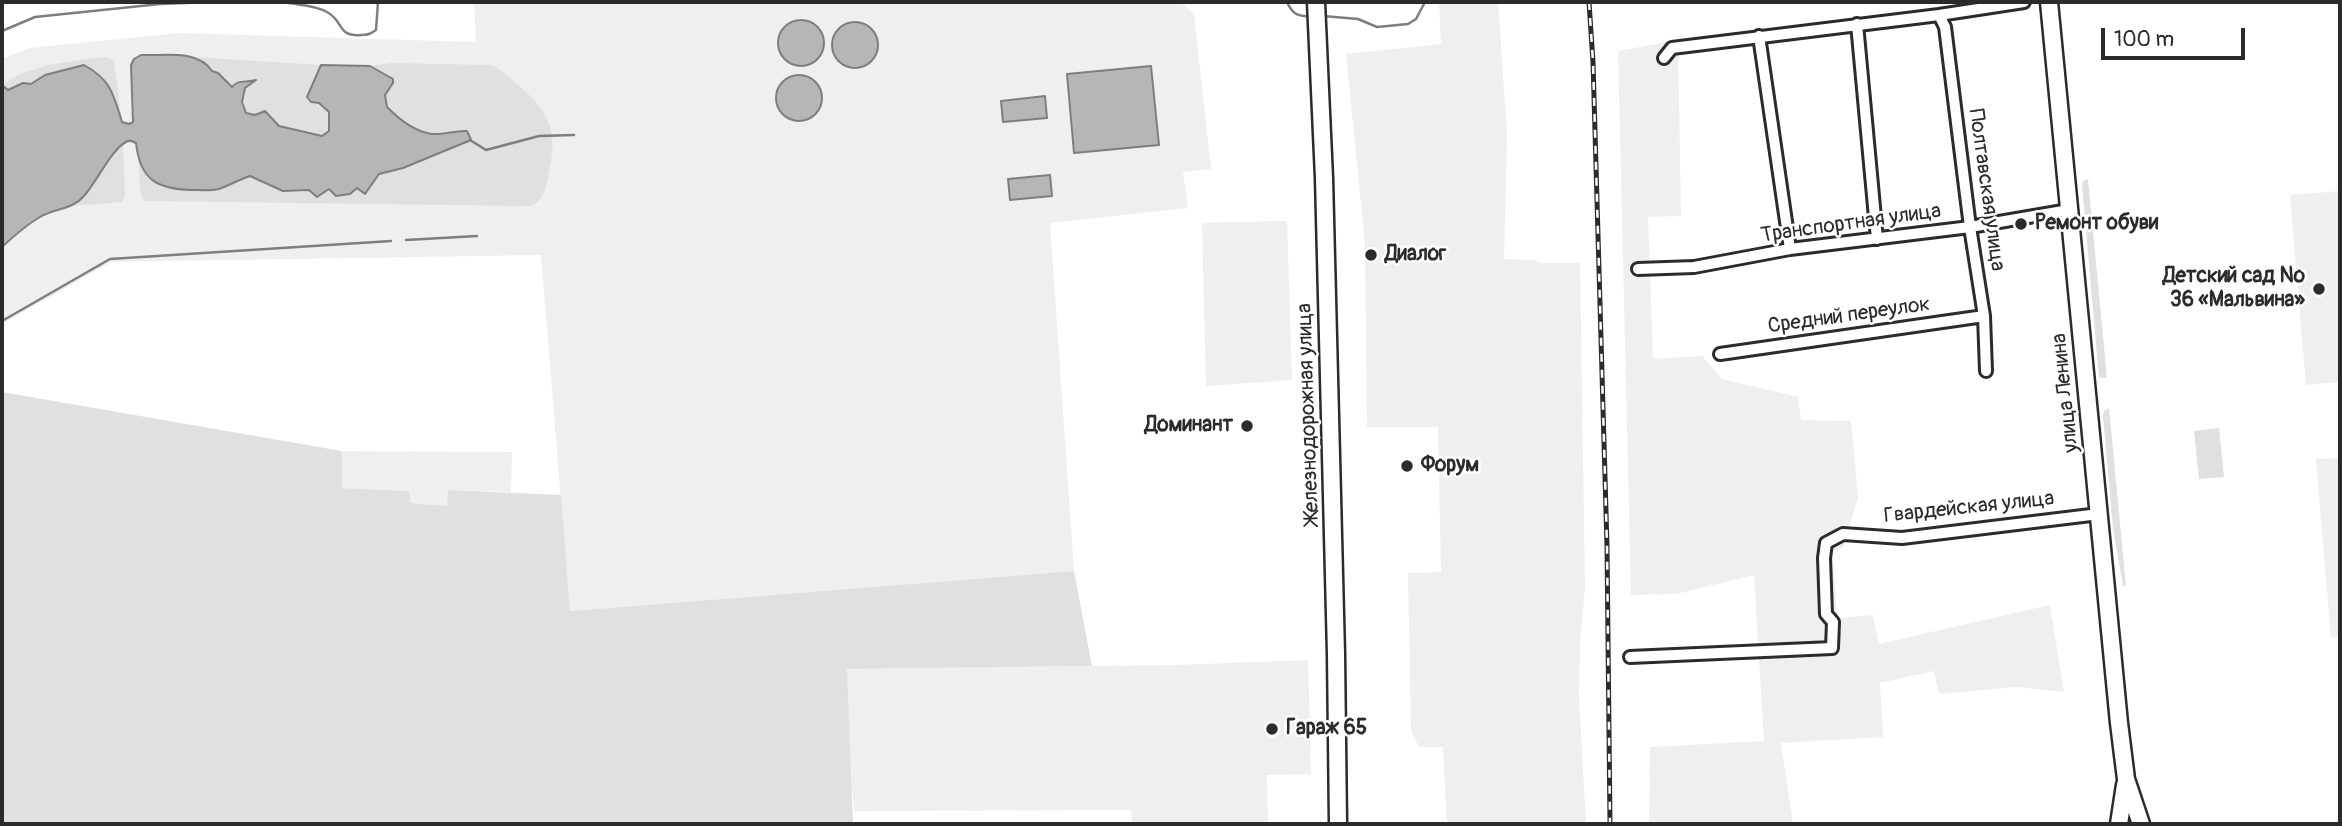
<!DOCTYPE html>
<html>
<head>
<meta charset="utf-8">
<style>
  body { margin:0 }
  #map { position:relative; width:2342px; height:826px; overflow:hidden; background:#fff; font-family:Pangolin,sans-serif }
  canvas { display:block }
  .frame { position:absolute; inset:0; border:4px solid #2b2b2b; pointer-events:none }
  .scale { position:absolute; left:2101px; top:28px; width:144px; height:32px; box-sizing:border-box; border:4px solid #2b2b2b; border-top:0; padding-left:9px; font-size:21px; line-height:24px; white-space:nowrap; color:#2b2b2b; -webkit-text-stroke:5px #fff; paint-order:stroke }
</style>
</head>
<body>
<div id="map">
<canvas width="2342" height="826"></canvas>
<div class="frame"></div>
<div class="scale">100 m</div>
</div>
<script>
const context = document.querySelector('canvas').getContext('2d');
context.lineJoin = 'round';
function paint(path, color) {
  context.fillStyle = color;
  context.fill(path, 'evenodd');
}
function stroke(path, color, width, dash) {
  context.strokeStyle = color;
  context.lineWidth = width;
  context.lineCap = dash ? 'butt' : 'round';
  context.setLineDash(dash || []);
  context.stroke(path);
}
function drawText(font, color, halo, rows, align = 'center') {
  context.font = font + ' Pangolin,sans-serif';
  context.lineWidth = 5;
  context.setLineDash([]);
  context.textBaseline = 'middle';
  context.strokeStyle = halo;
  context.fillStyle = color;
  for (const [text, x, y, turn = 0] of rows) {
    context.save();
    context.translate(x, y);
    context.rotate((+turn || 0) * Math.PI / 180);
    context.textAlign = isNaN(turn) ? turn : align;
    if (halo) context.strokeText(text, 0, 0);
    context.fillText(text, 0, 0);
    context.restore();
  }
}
paint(new Path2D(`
  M474,2H1180L1194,14L1211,169L1183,172L1188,208L1050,223L1074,571L570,611L541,255L111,262L2,324V59L29,48L180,33L476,42Z
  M1439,2H1498L1507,134L1504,259L1533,260L1541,263H1580L1585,587L1580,645L1579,698L1586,824H1447L1443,747H1419L1411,731L1408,573L1441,572L1438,427H1367L1365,244L1346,54L1441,44Z
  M1678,40L1681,216L1648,217L1653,359L1702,356L1722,379L1798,397L1801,420L1851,421L1858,497L1843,548L1833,551L1837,618L1873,615L1879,644L2050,605L2064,692L2016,687L1939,694L1934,671L1880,683L1883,737L1781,743L1793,824H1649L1650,747L1764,741L1754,575L1676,594L1631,595L1618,51Z
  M2340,191V382L2306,385L2290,195Z
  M1287,221L1292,380L1206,386L1202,223Z
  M342,451L512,452L511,492L449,490L447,506L411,503L409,491L342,488Z
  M2340,458V636L2331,637L2316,459Z
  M1308,660L1311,774L1267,775L1268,824H1132L1131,810L854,811L848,742L847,669L1175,665Z`), '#efefef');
paint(new Path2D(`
  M107,57L114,61L122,122L109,86L45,75L30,84L23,83L8,90L2,85C27,65 76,60 107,57Z
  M194,57L321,65L307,97L329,112V131L322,136L279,126L246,113L242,102L245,88L254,82H235L232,87L218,73L212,71L209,66Z
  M391,63L490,65L498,68C540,104 563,117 548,177C545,191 544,201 529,206L144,201L141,197L138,160L149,178L161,187L188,190H216L250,176L298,192L357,188L365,194L379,174L403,168L471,140L453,130L433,134L416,128L387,107L385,95L393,83V79L370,66Z
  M123,145L125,196L122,202L72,206C93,188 104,165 123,145Z
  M2088,179L2107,378H2099L2082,185L2083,181Z
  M2,392L342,451V488L409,491L411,503L447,506L448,490L561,495L570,611L1074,571L1092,666L847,669L853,824H2Z
  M2109,408L2126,586H2123L2113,528L2103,416L2104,411Z
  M2219,428L2224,477L2199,479L2194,431Z`), '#e0e0e0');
const water = new Path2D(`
  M778 43a23 23 0 1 1 46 0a23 23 0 1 1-46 0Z
  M832 45a23 23 0 1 1 46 0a23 23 0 1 1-46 0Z
  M141,55C164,56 198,49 212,71L218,73L232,87C238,79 247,83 256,80L245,88L242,102L246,113L255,115L265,111L279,126L322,136L329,131V112L319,103L311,102L307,97L321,65L370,66L393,79V83L385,95L387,107C399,119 415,132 432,134C443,135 456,130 467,131L471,140L403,168L379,174L365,194L357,188L350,194L336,196L329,189L317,197L309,190L283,191L250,176C239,180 229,185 219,189C210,191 200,190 191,190C156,189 140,179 136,143C133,142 131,139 126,142C112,149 95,184 84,196C72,210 55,208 40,217C26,225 14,236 2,247V85L8,90L23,83L31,84L45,75L84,65C111,80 113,93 122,122L129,124L133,122L131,65L134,59Z
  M1151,66L1159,145L1074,153L1067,74Z
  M776 98a23 23 0 1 1 46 0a23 23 0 1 1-46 0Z
  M1045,96L1047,118L1003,122L1001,101Z
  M1050,175L1052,196L1010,200L1008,179Z`);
paint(water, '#b6b6b6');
stroke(water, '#7e7e7e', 2);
stroke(new Path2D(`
  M283,2C297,5 315,5 327,12C344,21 337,37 361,35C368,35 370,34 376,30L378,2
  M1287,2C1292,13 1297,17 1310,16
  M1323,16L1358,19L1377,27L1408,24L1416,19L1425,2
  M2,31L35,17L160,4L211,2
  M470,140L486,150L539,136L574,135
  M406,240L477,236
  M2,321L110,259L391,241`), '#7e7e7e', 2.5);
const minor = new Path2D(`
  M1939,15L1945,27L1970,227L1984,316L1986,371
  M1857,24L1877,239
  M1759,36L1790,249
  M1664,58L1672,48L1939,15L2024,2
  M1638,269L1694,267L1790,249L1970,227L2069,210
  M1720,354L1984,316
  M1630,657L1832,648L1833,622L1826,614L1824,558L1826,543L1843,534L1902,538L2099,514`);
const secondary = new Path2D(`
  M1316,2L1324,178L1336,654L1338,824
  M2049,2L2119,723L2126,779L2141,824
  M2119,824L2125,785`);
stroke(minor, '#2b2b2b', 16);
stroke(secondary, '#2b2b2b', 21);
stroke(minor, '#fff', 10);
stroke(secondary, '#fff', 16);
const rail = new Path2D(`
  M1589,2L1593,62L1607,546L1610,824`);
stroke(rail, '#2b2b2b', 5);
stroke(rail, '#fff', 2.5, [8]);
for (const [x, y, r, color] of [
  [2021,224,7,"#2b2b2b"],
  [1371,255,7,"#2b2b2b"],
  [2319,289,7,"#2b2b2b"],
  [1247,426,7,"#2b2b2b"],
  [1407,466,7,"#2b2b2b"],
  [1272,729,7,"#2b2b2b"]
]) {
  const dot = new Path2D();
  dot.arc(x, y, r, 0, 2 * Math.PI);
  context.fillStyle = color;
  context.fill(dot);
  stroke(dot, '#fff', 2.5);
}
drawText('21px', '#2b2b2b', '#fff', [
  ["Полтавская улица",1986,190,82],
  ["Транспортная улица",1851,224,-8],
  ["Средний переулок",1849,316,-8],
  ["улица Ленина",2066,393,-96],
  ["Железнодорожная улица",1309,414,-92],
  ["Гвардейская улица",1969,508,-6]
]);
drawText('bold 21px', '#2b2b2b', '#fff', [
  ["Ремонт обуви",2035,224],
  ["Диалог",1385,255],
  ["Детский сад №",2305,277,"right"],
  ["36 «Мальвина»",2305,301,"right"],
  ["Доминант",1233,426,"right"],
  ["Форум",1421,466],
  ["Гараж 65",1286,729]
], 'left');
</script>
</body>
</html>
